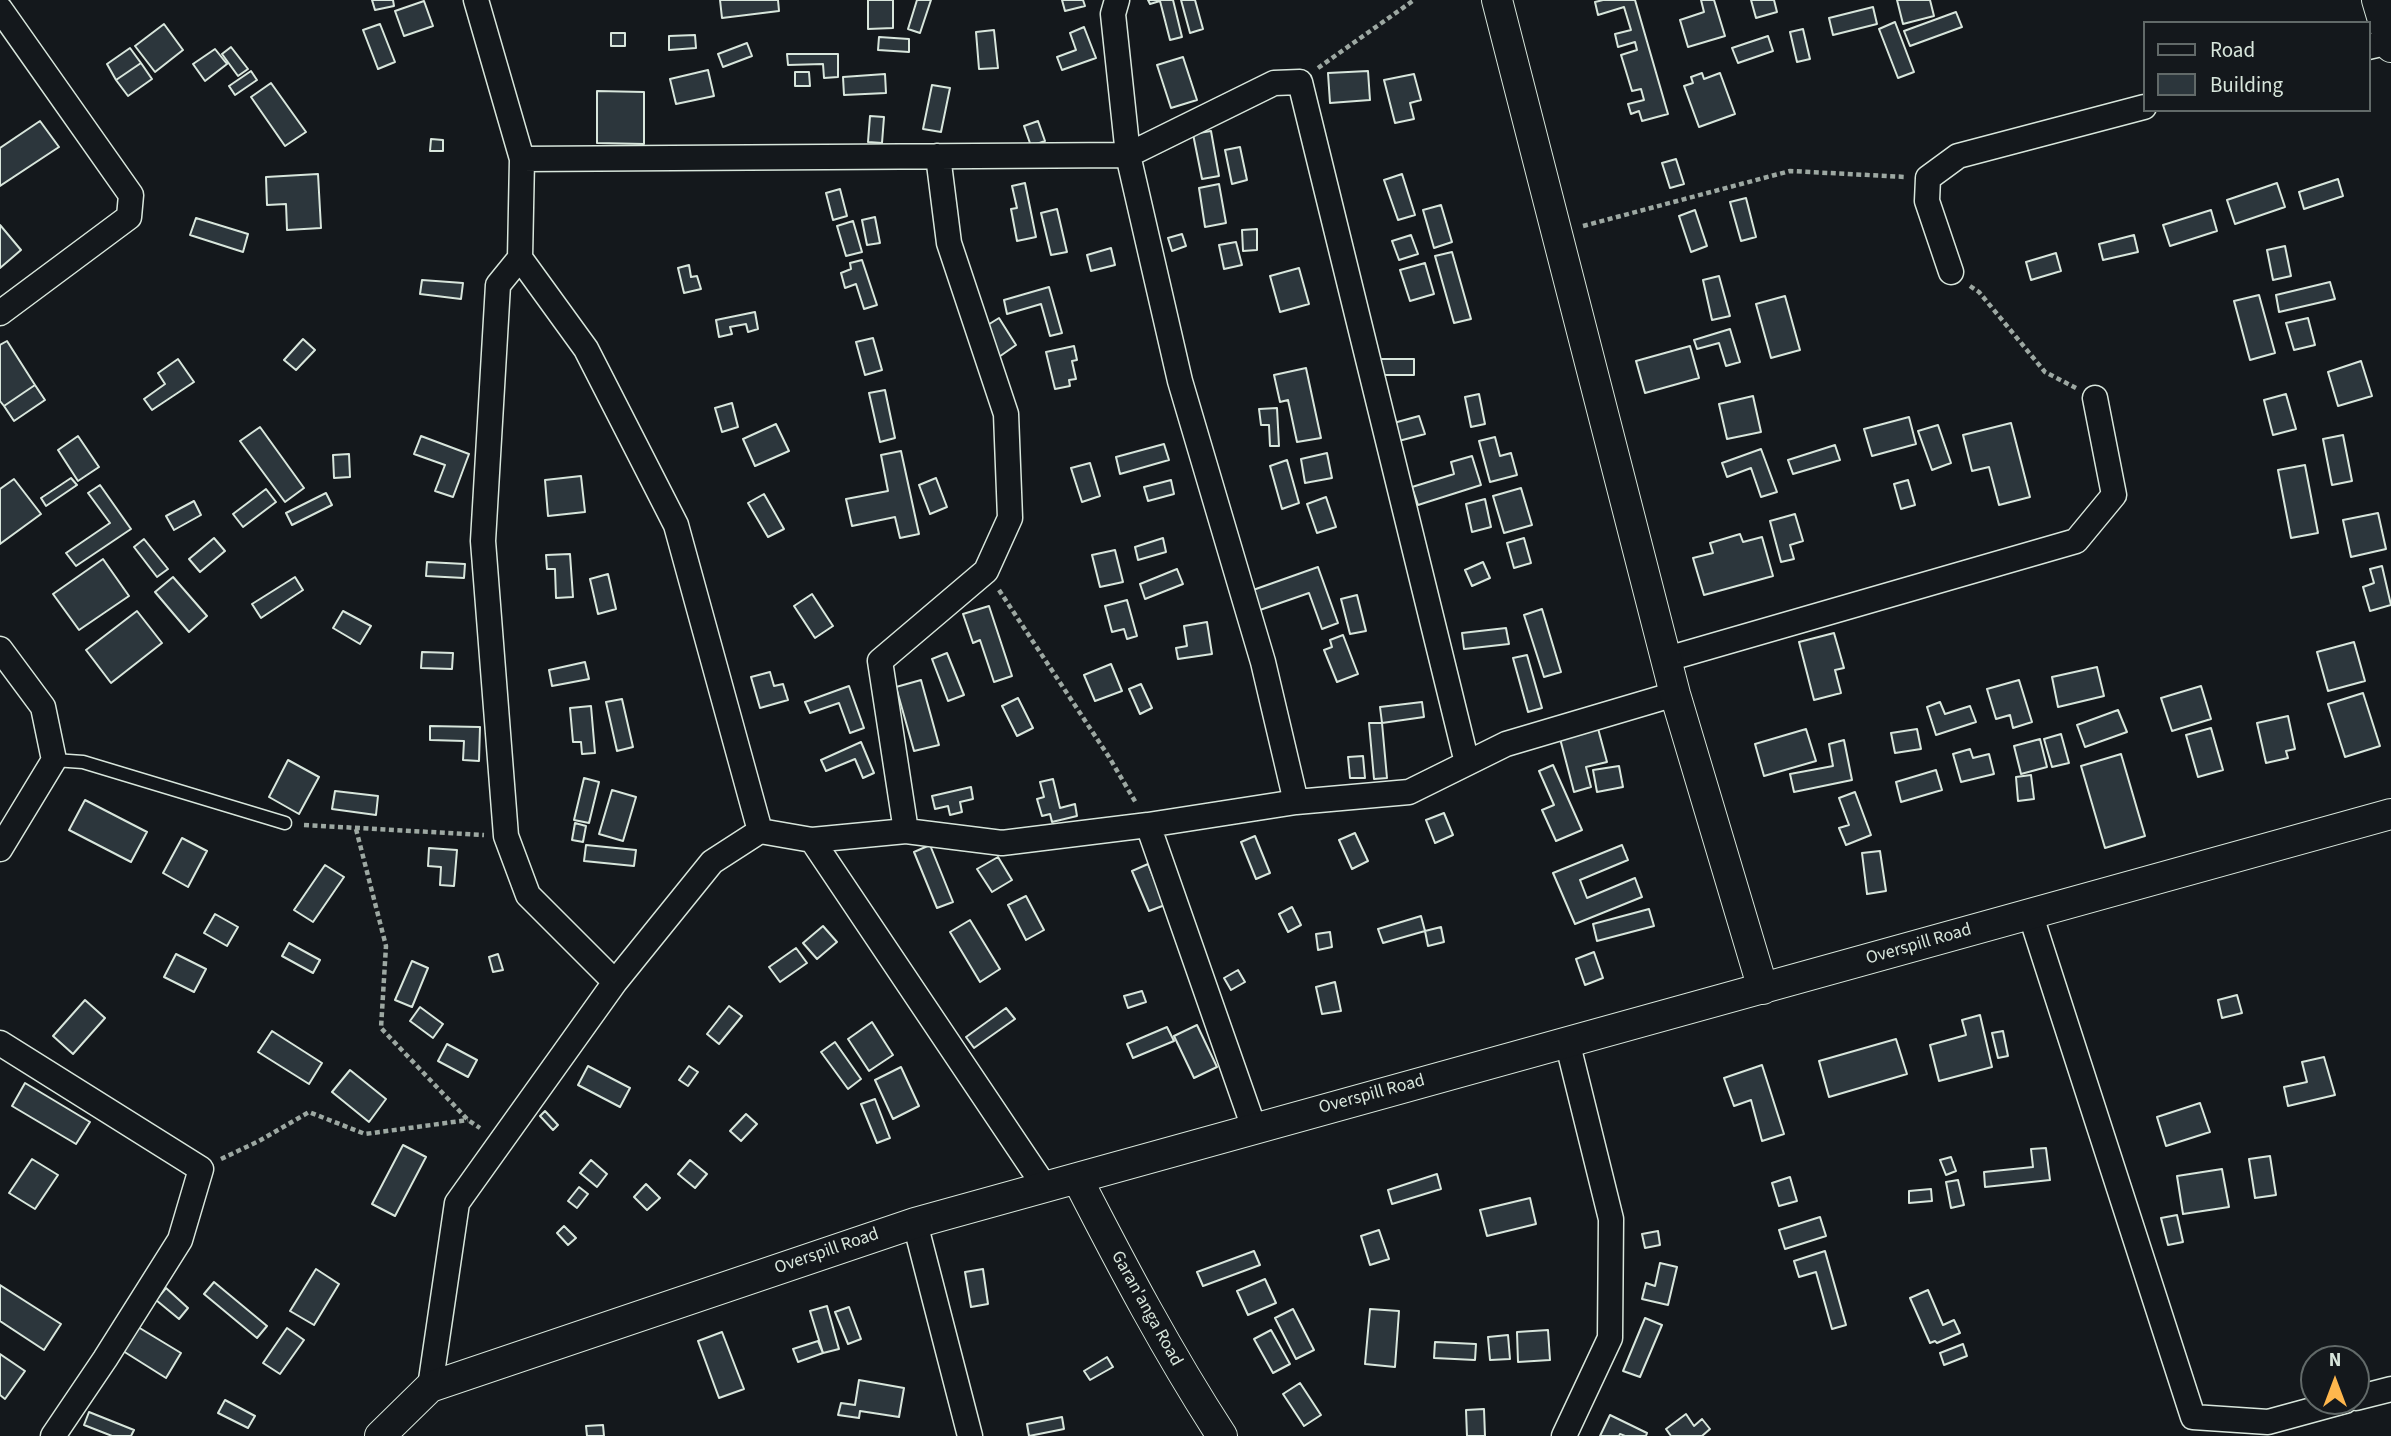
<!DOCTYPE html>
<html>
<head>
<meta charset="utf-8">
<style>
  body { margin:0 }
  #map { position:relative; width:2391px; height:1436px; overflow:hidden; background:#14181c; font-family:"Source Sans 3",sans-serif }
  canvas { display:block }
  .legend { position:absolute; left:2143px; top:21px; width:228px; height:91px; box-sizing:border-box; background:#14181c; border:2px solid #626a69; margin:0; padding:9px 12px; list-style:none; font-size:21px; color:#d8e6dc }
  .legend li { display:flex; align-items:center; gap:14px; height:35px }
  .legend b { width:35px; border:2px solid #626a69 }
  .north { position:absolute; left:2300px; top:1345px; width:70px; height:70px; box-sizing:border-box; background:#14181c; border:2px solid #626a69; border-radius:50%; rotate:0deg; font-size:19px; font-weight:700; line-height:28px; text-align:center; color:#d8e6dc }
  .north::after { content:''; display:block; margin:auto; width:24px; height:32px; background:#ffb74d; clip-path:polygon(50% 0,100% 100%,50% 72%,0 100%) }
</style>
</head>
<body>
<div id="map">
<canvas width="2391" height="1436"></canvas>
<ul class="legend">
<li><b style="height:9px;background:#14181c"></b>Road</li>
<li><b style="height:19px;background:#2c363c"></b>Building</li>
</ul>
<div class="north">N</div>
</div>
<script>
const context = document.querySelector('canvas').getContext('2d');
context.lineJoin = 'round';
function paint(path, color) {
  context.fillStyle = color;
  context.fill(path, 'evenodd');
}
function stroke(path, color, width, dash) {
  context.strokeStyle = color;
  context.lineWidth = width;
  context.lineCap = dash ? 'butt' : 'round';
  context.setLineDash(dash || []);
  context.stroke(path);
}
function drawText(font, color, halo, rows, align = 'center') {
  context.font = font + ' "Source Sans 3",sans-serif';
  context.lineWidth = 5;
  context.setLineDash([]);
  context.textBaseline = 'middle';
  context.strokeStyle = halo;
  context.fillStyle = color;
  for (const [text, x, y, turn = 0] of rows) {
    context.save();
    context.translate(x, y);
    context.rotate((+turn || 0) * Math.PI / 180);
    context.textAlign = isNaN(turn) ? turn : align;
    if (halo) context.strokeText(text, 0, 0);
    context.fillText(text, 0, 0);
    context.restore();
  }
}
const building = new Path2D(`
  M372,0H393L394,6L375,10Z
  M720,0H778L779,11L722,18Z
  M868,0H893V28L868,29Z
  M917,0H931L920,33L908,29Z
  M1062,0H1083L1085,6L1065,11Z
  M1148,0H1173L1182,37L1170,40L1160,1L1150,4Z
  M1181,0H1195L1203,29L1190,33Z
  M1603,0H1635L1668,114L1642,121L1639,111L1631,114L1628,104L1644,100L1641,89L1632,91L1621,55L1637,50L1635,42L1618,47L1615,34L1631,30L1624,7L1598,15L1595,2Z
  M1701,0H1714L1725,36L1688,47L1680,20L1704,12Z
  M1751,0H1774L1777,12L1756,18Z
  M1897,0H1930L1934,16L1903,24Z
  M424,1L433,26L404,36L395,11Z
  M1873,7L1877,24L1833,35L1829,18Z
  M1956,12L1962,27L1910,46L1904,31Z
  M1895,22L1914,72L1898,78L1879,29Z
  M164,24L183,50L155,72L135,46Z
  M380,24L395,62L378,69L363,30Z
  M1084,27L1096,58L1062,70L1057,57L1076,50L1070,33Z
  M1803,29L1810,59L1797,62L1790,32Z
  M994,30L998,68L979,69L976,32Z
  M611,33H625V46H611Z
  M695,35L696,48L669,50V36Z
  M1768,36L1773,51L1738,63L1732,48Z
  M879,37L909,39V52L878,50Z
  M747,43L752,56L723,67L718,54Z
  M231,47L248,69L238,76L222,54Z
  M130,48L141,63L116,80L107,64Z
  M215,49L227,64L205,81L193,64Z
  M787,54H838V77L824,78L823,64L788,65Z
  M1183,57L1197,100L1171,108L1157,65Z
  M141,63L152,79L128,96L116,80Z
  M708,70L714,96L676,104L670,79Z
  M251,71L257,80L235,95L229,86Z
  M1368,71L1370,100L1330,103L1328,73Z
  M795,72H809L810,86H795Z
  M1702,73L1704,79L1720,73L1735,114L1699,127L1684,86L1693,83L1691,77Z
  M885,74L886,93L844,95L843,77Z
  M1414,74L1421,100L1410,103L1414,119L1395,123L1384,80Z
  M271,83L306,132L285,146L251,97Z
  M932,85L950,88L941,132L923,129Z
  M597,91L644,92V144L597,143Z
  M870,116L884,117L882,143L868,142Z
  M40,121L59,147L0,186V148Z
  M1038,121L1045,141L1031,146L1024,126Z
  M1211,131L1219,176L1202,179L1193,134Z
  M431,139L443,140V151H430Z
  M1240,147L1247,180L1232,184L1225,150Z
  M1676,159L1684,184L1670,188L1662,163Z
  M318,174L321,228L287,230L286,204L267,205L266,177Z
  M1402,174L1415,215L1398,220L1384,180Z
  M2338,179L2343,196L2304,209L2299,192Z
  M1025,183L1036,237L1017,241L1011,209L1017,208L1012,186Z
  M2277,183L2285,207L2235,224L2227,200Z
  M1219,184L1226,223L1205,227L1199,188Z
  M840,189L847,216L833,220L826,193Z
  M1746,198L1756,237L1741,241L1730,202Z
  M1441,205L1452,242L1434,248L1423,210Z
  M1057,209L1067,252L1051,255L1041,213Z
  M1695,210L1707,246L1691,252L1679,216Z
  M2211,210L2217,231L2170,246L2163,225Z
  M875,217L880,243L867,245L862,220Z
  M196,218L248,234L243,252L190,235Z
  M853,221L862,252L846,256L837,226Z
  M0,225L21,250L0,268Z
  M1257,229V250L1243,251L1242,230Z
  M1182,234L1186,246L1172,251L1168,238Z
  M1411,235L1418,254L1399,260L1392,241Z
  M2134,235L2138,252L2103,260L2099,244Z
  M1236,242L1242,265L1224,269L1219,245Z
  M2285,246L2291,276L2273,280L2267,250Z
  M1111,248L1115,265L1091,271L1087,255Z
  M1452,252L1471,319L1454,323L1435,256Z
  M2056,253L2061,271L2031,280L2026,262Z
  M862,260L877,305L864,309L856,284L845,288L841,273L851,269L850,263Z
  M1425,263L1434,294L1410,301L1400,270Z
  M689,265L691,277L697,276L701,289L684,293L678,268Z
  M1299,268L1309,304L1280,312L1270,276Z
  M1719,276L1730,316L1712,320L1703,280Z
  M422,280L463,283L461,299L420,294Z
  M2330,282L2335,299L2279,312L2276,295Z
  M1049,287L1062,333L1050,336L1041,304L1007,314L1004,300Z
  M2259,295L2275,353L2250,360L2234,301Z
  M1785,296L1800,350L1771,358L1756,304Z
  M755,312L758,329L748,332L746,324L730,327L732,334L719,337L716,320Z
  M999,318L1016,345L996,359L978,331Z
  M2308,318L2315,345L2294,350L2286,323Z
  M1730,329L1740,362L1726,366L1719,343L1697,349L1694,340Z
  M873,338L882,370L865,375L856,342Z
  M303,339L315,350L296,370L284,360Z
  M7,341L35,385L4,406L0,401V345Z
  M1074,346L1077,360L1072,361L1076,379L1069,380L1070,386L1055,389L1046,352Z
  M1690,346L1699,378L1645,393L1636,361Z
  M178,359L194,382L152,410L144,399L165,384L158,373Z
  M1381,359H1414V375H1381Z
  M2361,361L2372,396L2338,406L2328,372Z
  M1306,368L1321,438L1297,442L1288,400L1280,402L1274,375Z
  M35,385L45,400L14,421L4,406Z
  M885,390L895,438L880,442L869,393Z
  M1479,394L1485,424L1471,427L1465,397Z
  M2286,394L2296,429L2273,435L2264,400Z
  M1753,396L1761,432L1727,439L1719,404Z
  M732,403L738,427L722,432L715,408Z
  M1277,408L1279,446H1270L1269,425H1261L1259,409Z
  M1419,416L1425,434L1395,442L1390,424Z
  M1909,417L1916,444L1872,456L1864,429Z
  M2011,423L2030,497L1999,505L1989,467L1972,471L1963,435Z
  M776,424L789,451L755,466L743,439Z
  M1938,425L1951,463L1932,470L1918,431Z
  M260,427L304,488L285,502L240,441Z
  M2343,435L2352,481L2332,485L2323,439Z
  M78,436L99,467L78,481L58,450Z
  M421,436L469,454L453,497L435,491L445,465L414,454Z
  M1495,437L1500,456L1511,453L1517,475L1490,482L1479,441Z
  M1164,444L1169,460L1120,474L1116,457Z
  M1835,445L1840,460L1793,474L1788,460Z
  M1761,449L1777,492L1761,497L1751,468L1727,477L1722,463Z
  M901,451L919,534L900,538L895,517L852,526L846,499L888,491L881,455Z
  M1327,453L1332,478L1305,483L1301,459Z
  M349,454L350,477L334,478L333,455Z
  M1472,456L1481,485L1418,505L1412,487L1454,474L1451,462Z
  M1287,460L1299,503L1282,509L1270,466Z
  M1090,463L1100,496L1082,502L1071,468Z
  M2305,465L2318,533L2291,538L2278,470Z
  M581,476L585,512L548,516L545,480Z
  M71,478L77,485L46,506L41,498Z
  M936,478L947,507L930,514L919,485Z
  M14,479L41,514L0,544V489Z
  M1171,480L1174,494L1148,501L1144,487Z
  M1908,480L1915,505L1901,509L1894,484Z
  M100,485L131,529L76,566L66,553L110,523L88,493Z
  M1521,488L1532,525L1504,533L1493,496Z
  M266,489L276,502L243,527L233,514Z
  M326,493L332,505L292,525L286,513Z
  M764,494L784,529L768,537L748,503Z
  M1326,497L1336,527L1317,533L1307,504Z
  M1485,499L1491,527L1472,532L1466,504Z
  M194,501L201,515L174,530L166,516Z
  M2378,513L2386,549L2351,557L2343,520Z
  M1795,514L1803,541L1790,545L1794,559L1781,562L1770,521Z
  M1740,534L1743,542L1762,537L1773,576L1704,595L1693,558L1713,553L1710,543Z
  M214,538L225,551L200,572L189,559Z
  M1163,538L1166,552L1138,560L1135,547Z
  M1524,538L1531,563L1514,568L1507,543Z
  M144,539L168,569L157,577L134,547Z
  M1115,550L1123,582L1100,587L1092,555Z
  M570,554L573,597L556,598L555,569H547L546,555Z
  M103,559L129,596L79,630L53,594Z
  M427,562L465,564L464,578L426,576Z
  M1483,562L1490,578L1472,586L1465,570Z
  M2382,566L2391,605L2370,611L2363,587L2374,583L2370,569Z
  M1318,567L1338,623L1322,629L1309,593L1260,610L1253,590Z
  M1177,569L1183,584L1145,599L1140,584Z
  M608,574L616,609L598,614L590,579Z
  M173,577L207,616L189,632L155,592Z
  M295,577L303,590L261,618L252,604Z
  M812,594L833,626L815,638L794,606Z
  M1357,595L1366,631L1350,634L1341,599Z
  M1127,600L1137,636L1127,639L1124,629L1112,632L1105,606Z
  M989,606L1012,676L994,682L980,640L973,643L963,614Z
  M1542,609L1561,672L1544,677L1524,615Z
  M137,611L162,643L111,683L86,650Z
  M343,611L371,626L360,644L333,628Z
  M1207,622L1212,654L1178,659L1176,648L1187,646L1184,626Z
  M1506,628L1509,644L1464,649L1462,633Z
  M1834,633L1844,668L1835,670L1841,693L1814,700L1799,642Z
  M1343,635L1358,674L1337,682L1324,650L1332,647L1330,640Z
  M2354,642L2365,681L2328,691L2317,652Z
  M422,652L453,653L452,669L421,668Z
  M947,653L964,695L948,701L932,659Z
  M1527,655L1542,708L1528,712L1513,658Z
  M585,662L589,679L552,686L549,670Z
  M1111,664L1122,691L1095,701L1084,675Z
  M2097,667L2104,696L2058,707L2052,677Z
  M770,672L774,686L783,684L788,700L760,708L751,677Z
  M921,680L939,745L914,751L896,687Z
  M2019,680L2032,722L2013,728L2010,715L1996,719L1987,689Z
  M1141,684L1152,708L1140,714L1129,689Z
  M849,686L864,728L850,733L839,703L810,713L805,702Z
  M2201,686L2211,719L2172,731L2161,698Z
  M2363,693L2380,746L2345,757L2328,704Z
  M1018,698L1033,728L1017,736L1002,706Z
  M622,699L633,747L617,751L606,702Z
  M1422,702L1424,717L1382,723L1380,707Z
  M1940,702L1945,714L1970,706L1976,722L1936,735L1927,707Z
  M591,706L595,753L582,754L581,742H573L570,708Z
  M2118,710L2127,732L2085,747L2077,725Z
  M2288,716L2295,749L2286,751L2288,758L2266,763L2257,723Z
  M1596,721L1607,762L1586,767L1591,787L1574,792L1558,731Z
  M1369,723H1382L1387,778L1374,779Z
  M430,726L480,727L479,761L463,760L464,741L430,740Z
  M2211,728L2223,770L2198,777L2186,735Z
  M1806,729L1816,761L1764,776L1755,744Z
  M1917,729L1921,749L1895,753L1891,733Z
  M2061,734L2069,763L2052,767L2044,739Z
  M2040,739L2047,767L2021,774L2014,746Z
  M1844,740L1852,780L1794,792L1790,774L1833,766L1829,744Z
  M861,742L874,773L863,778L855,759L826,771L821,760Z
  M1970,749L1973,758L1989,754L1994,774L1961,782L1953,754Z
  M2121,754L2145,836L2105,848L2081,766Z
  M1363,756L1365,778H1350L1348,757Z
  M288,760L319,777L299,814L269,797Z
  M1553,765L1582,830L1556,841L1542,810L1554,805L1539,771Z
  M1619,766L1623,787L1597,792L1593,770Z
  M1936,770L1942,790L1901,802L1896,782Z
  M2031,775L2034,799L2018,801L2016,777Z
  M584,778L599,782L589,823L574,820Z
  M1053,779L1060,808L1075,804L1077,816L1052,822L1050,814L1042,816L1037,799L1044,797L1040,782Z
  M971,787L973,799L960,802L962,812L950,815L948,806L935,809L932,796Z
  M612,790L636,797L623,841L599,834Z
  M335,791L378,796L376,815L332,809Z
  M1855,792L1871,835L1846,845L1839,828L1849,825L1839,798Z
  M85,800L147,832L131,862L69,830Z
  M1444,813L1453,835L1435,843L1426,820Z
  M575,823L586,826L583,842L572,840Z
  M1355,833L1368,861L1352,869L1339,840Z
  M1255,836L1270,873L1256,879L1241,842Z
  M182,838L207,851L188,887L163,873Z
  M586,845L636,850L634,866L584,861Z
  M930,845L953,902L937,908L914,852Z
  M1622,845L1628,860L1580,880L1587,898L1635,878L1642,897L1575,924L1553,873Z
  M429,848L457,850L454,886L440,885L441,867L428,866Z
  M1880,851L1886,891L1867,894L1862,853Z
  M998,857L1012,880L992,892L977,869Z
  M1148,864L1165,905L1149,911L1132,871Z
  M325,865L344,877L313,922L294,910Z
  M1026,896L1044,930L1026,940L1008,905Z
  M1292,907L1301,925L1288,932L1279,914Z
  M1649,909L1654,926L1597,941L1593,924Z
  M215,914L238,927L227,946L204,933Z
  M1421,916L1425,931L1383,943L1378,929Z
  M970,920L1000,969L980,982L950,932Z
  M823,926L837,942L817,959L803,943Z
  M1441,927L1444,942L1428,946L1425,931Z
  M1330,932L1332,947L1318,950L1316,934Z
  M289,943L320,960L313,973L282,956Z
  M796,948L807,963L780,982L769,967Z
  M1594,952L1603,978L1585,985L1576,959Z
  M176,954L206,969L194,992L164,977Z
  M498,954L503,970L493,972L489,957Z
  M412,961L428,968L412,1007L395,1000Z
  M1238,970L1245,982L1231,990L1224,978Z
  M1335,982L1341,1011L1322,1014L1316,987Z
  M1142,991L1146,1002L1128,1008L1124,996Z
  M2237,995L2242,1013L2222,1018L2218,1000Z
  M85,1000L105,1018L73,1054L53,1036Z
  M729,1006L742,1016L719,1044L707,1034Z
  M420,1007L443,1024L433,1038L410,1021Z
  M1006,1008L1015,1019L974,1048L966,1037Z
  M1980,1015L1992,1067L1939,1081L1930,1045L1966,1035L1962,1020Z
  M872,1022L893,1055L869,1071L848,1039Z
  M1197,1025L1217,1067L1194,1078L1174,1036Z
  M1167,1027L1174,1041L1133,1058L1127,1044Z
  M272,1031L322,1063L309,1084L258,1052Z
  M2003,1031L2008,1056L1998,1058L1992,1033Z
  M1896,1039L1907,1074L1829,1097L1819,1061Z
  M835,1042L861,1079L848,1089L821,1052Z
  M447,1044L477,1060L468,1077L438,1061Z
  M2324,1057L2335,1095L2288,1106L2284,1087L2307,1082L2302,1062Z
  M1762,1065L1784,1134L1762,1141L1751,1100L1734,1106L1724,1078Z
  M588,1066L630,1088L620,1107L578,1085Z
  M689,1066L698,1072L688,1086L679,1080Z
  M901,1067L919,1106L893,1119L875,1080Z
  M350,1070L386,1099L369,1122L332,1092Z
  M25,1083L90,1122L76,1144L12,1106Z
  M875,1099L890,1138L877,1143L861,1104Z
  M2200,1103L2210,1132L2166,1146L2157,1117Z
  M545,1111L558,1125L553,1130L540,1116Z
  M746,1114L757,1124L741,1141L730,1131Z
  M403,1145L426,1157L395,1216L372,1204Z
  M2046,1148L2050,1180L1985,1187L1984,1172L2033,1167L2031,1149Z
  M2270,1156L2276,1195L2255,1198L2249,1159Z
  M1951,1157L1956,1171L1946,1175L1940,1160Z
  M32,1159L58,1175L35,1209L9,1193Z
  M591,1160L607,1174L597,1187L580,1173Z
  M690,1160L707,1174L695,1188L678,1174Z
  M2222,1169L2229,1207L2183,1214L2177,1176Z
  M1437,1174L1441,1189L1392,1204L1388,1190Z
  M1790,1177L1797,1201L1779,1206L1772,1183Z
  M1958,1180L1964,1205L1951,1208L1946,1182Z
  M646,1184L660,1198L647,1210L634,1197Z
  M579,1187L588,1194L577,1208L568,1201Z
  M1931,1189L1932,1201L1909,1203V1191Z
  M1530,1198L1536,1224L1487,1236L1480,1210Z
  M2177,1215L2183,1242L2168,1245L2161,1218Z
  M1820,1217L1826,1236L1785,1249L1779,1230Z
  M564,1226L576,1238L568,1245L557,1233Z
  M1379,1230L1389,1259L1370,1265L1361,1236Z
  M1658,1231L1660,1245L1645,1248L1642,1234Z
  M1254,1251L1260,1265L1203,1286L1197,1272Z
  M1825,1251L1846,1325L1832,1329L1816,1272L1799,1277L1794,1261Z
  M1660,1263L1677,1267L1668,1305L1642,1299L1646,1283L1655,1286Z
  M316,1269L339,1284L314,1325L290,1311Z
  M983,1269L988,1304L971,1307L965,1272Z
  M1265,1279L1276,1303L1248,1315L1237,1291Z
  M214,1282L267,1326L257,1338L204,1294Z
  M0,1285L61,1324L44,1350L0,1321Z
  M166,1288L188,1308L179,1319L156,1300Z
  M1928,1290L1943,1325L1954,1320L1960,1333L1937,1343L1935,1341L1930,1343L1910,1298Z
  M827,1306L839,1349L823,1353L810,1311Z
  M849,1307L861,1339L848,1344L835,1312Z
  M1293,1309L1314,1350L1296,1359L1275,1318Z
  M1370,1309L1399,1311L1395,1367L1365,1364Z
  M1645,1318L1662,1325L1640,1377L1623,1371Z
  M138,1327L181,1353L166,1378L123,1351Z
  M287,1328L304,1340L280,1374L263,1363Z
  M1271,1330L1290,1364L1273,1373L1254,1339Z
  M1548,1330L1550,1360L1518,1362L1517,1332Z
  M722,1332L744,1389L719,1398L698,1341Z
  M1508,1335L1510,1359L1490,1360L1488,1337Z
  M818,1341L823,1353L798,1362L793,1349Z
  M1435,1342L1476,1344L1475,1360L1434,1358Z
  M1963,1344L1967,1356L1944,1365L1940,1353Z
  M0,1354L25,1371L5,1399L0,1395Z
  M1107,1357L1113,1367L1090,1380L1084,1371Z
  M859,1380L904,1388L899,1417L860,1411L859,1418L838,1415L841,1403L855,1405Z
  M1300,1383L1321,1415L1304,1426L1283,1394Z
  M225,1400L255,1416L248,1428L218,1413Z
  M1484,1409L1485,1436H1467L1466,1410Z
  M89,1412L134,1430L131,1436H112L84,1425Z
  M1686,1414L1694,1426L1702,1419L1710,1429L1702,1436H1671L1666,1429Z
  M1610,1415L1647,1433L1646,1436H1625L1620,1434L1619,1436H1600Z
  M1062,1417L1064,1429L1029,1436L1027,1424Z
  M603,1425L604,1436H587L586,1426Z`);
paint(building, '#2c363c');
stroke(building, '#d8e6dc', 2);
const service = new Path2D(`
  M54,760L83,762L285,823`);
const minor = new Path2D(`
  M1117,0L1113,14L1128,155L1180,381L1263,662L1296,802
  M0,9L131,195L129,217L0,313
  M2368,47L2390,42
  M522,159L1128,155L1274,83L1300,82L1467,763
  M520,258L498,285L483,541L506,836L528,895L615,982
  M1951,272L1927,201L1928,178L1958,156L2144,107
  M0,649L43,707L54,760L0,849
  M1667,659L2076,541L2114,495L2095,398
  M1148,825L1254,1128
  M760,831L812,840L1045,1187
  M906,831L880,661L986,571L1010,518L1006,414L949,243L938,156
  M812,840L906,831L1002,843L1148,825L1296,802L1409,792L1506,744L1675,694
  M2030,913L2193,1417L2268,1422L2345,1401
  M0,1043L201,1169L180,1240L105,1359L53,1436
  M915,1223L970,1436
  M430,1387L457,1203L615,982L712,862L760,831L676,525L586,349L520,258L522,159L476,0
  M2356,1398L2391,1389
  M1564,1436L1610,1338L1611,1219L1567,1041`);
const tertiary = new Path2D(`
  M1497,0L1675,694L1763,989
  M2377,0L2391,47
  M1077,1178C1122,1266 1168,1353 1222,1436
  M380,1436L430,1387L915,1223L2391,814`);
stroke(service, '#d8e6dc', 15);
stroke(minor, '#d8e6dc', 27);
stroke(tertiary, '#d8e6dc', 32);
stroke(new Path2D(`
  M1318,68L1414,0
  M1583,226L1790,171L1906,177
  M1970,286L1979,292L2045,372L2076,388
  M999,590L1109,757L1136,803
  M304,825L484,835
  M356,829L386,946L381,1028L468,1120L480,1128
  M221,1159L259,1141L309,1112L365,1134L468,1120`), '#9da8a2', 4.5, [5, 3.5]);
stroke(service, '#14181c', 12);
stroke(minor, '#14181c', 24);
stroke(tertiary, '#14181c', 30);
drawText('18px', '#d8e6dc', '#14181c', [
  ["Overspill Road",1919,945,-16],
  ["Overspill Road",1372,1095,-15],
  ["Overspill Road",827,1252,-19],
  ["Garan'anga Road",1146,1309,61]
]);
</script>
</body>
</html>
